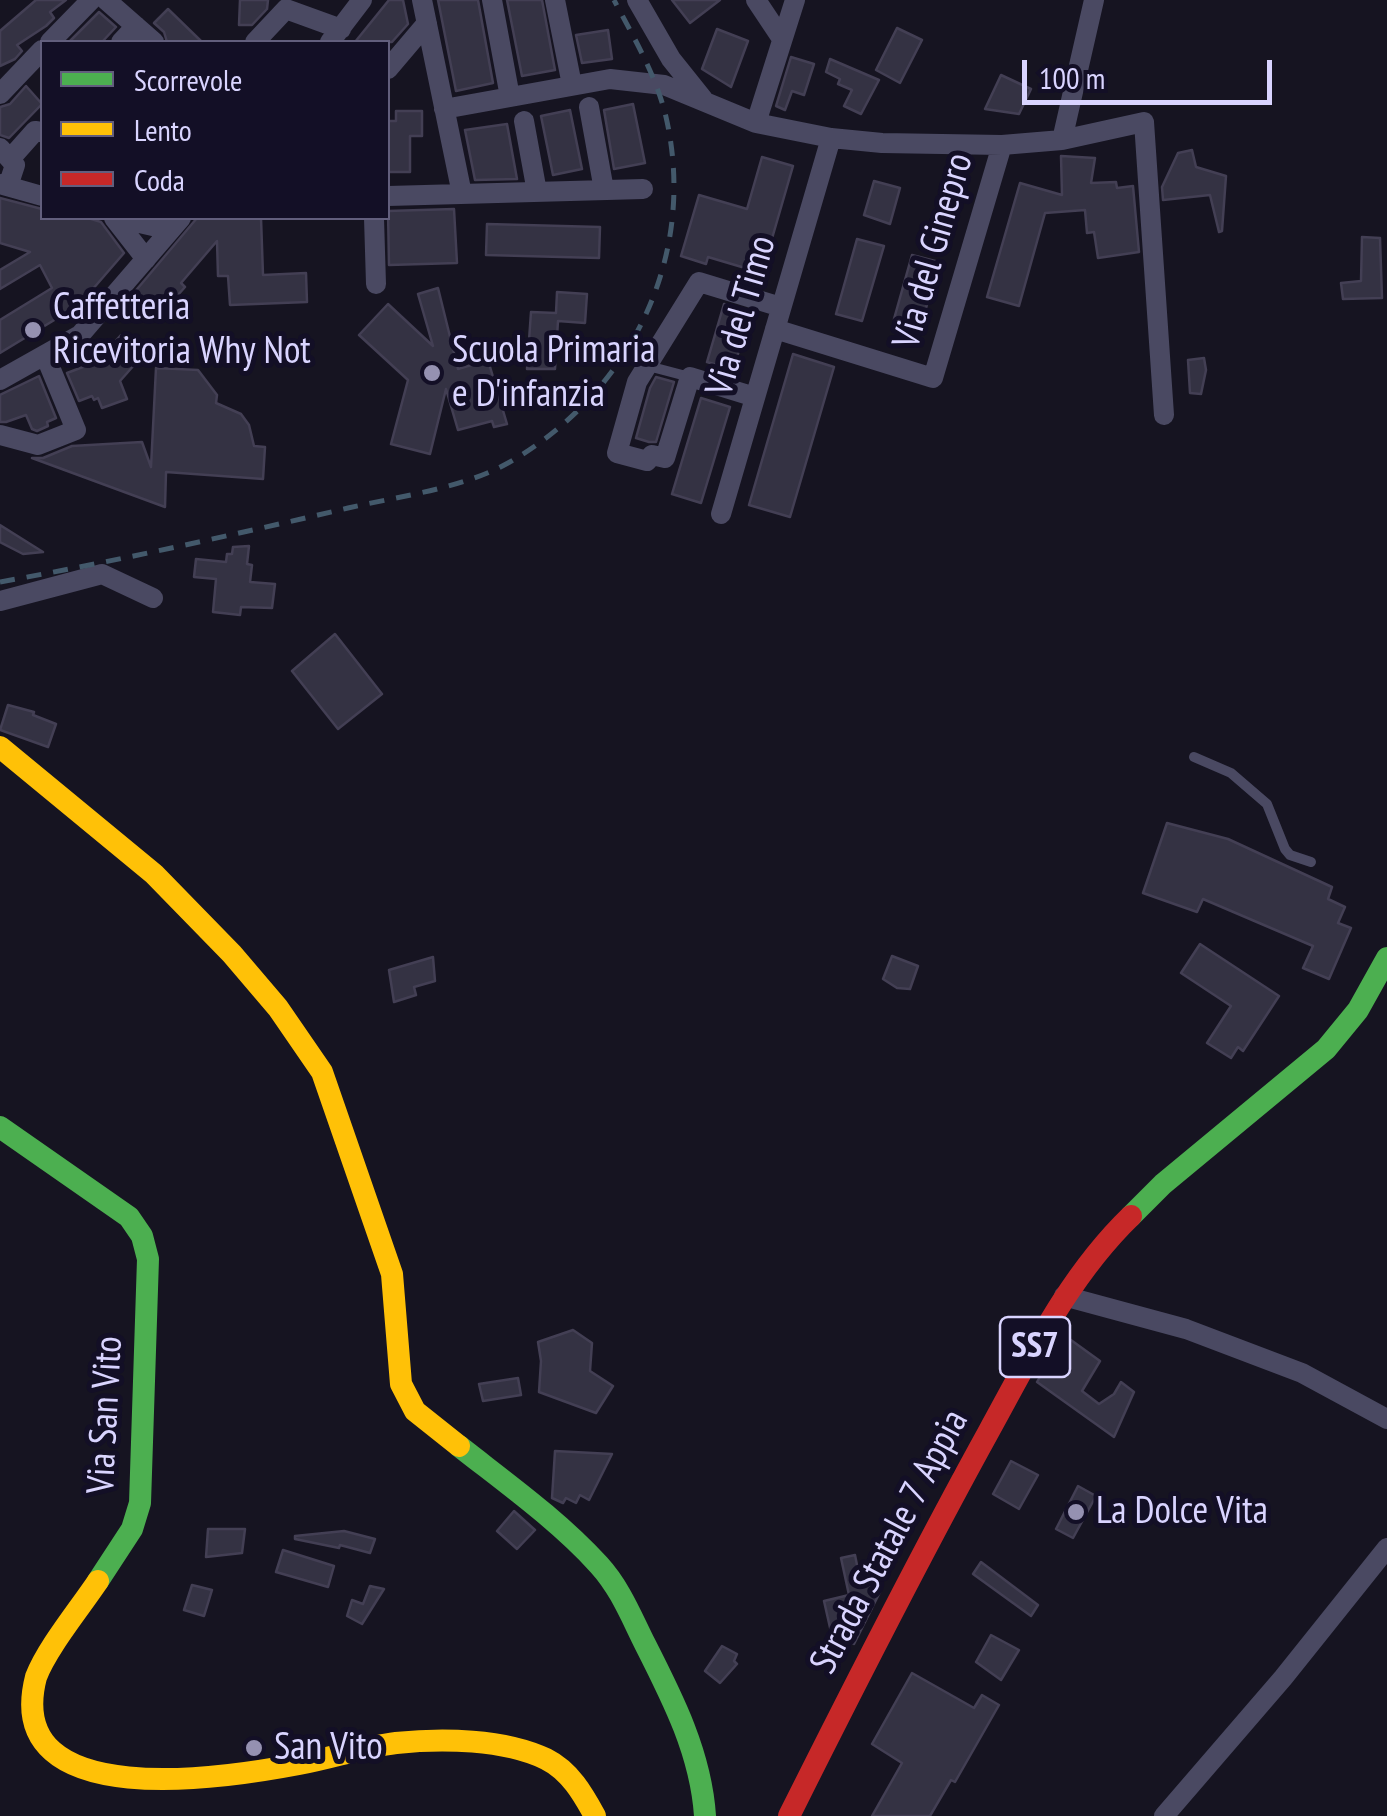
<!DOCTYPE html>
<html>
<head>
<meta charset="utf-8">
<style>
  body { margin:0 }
  #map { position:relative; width:1387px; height:1816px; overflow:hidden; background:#161421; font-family:"PT Sans Narrow",sans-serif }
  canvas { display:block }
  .legend { position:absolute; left:40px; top:40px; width:350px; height:180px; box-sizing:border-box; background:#130f26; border:2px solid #625e7d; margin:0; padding:12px 18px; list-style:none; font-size:30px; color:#d9d4ff }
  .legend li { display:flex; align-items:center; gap:20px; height:50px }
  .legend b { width:50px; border:2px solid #625e7d }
  .scale { position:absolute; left:1022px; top:60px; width:250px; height:45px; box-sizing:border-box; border:5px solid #d9d4ff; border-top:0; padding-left:12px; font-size:30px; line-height:35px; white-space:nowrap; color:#d9d4ff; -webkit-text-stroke:8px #130f26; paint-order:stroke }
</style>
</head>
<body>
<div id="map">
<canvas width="1387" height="1816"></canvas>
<ul class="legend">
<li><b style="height:12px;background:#4caf50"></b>Scorrevole</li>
<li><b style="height:12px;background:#ffc107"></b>Lento</li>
<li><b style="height:12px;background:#c62828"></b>Coda</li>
</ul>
<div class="scale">100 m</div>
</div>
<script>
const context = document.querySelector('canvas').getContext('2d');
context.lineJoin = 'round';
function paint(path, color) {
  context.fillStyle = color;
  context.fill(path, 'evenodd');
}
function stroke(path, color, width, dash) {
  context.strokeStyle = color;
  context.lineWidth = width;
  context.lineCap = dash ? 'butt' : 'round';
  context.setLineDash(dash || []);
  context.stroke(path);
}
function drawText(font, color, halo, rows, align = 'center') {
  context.font = font + ' "PT Sans Narrow",sans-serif';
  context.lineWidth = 10;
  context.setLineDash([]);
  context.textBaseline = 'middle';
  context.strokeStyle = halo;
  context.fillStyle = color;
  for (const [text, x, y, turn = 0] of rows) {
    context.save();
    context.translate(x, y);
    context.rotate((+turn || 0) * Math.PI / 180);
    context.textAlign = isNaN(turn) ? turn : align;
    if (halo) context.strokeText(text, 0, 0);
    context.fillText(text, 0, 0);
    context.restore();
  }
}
const building = new Path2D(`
  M36,0H66L50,12L54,18L46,26L17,45L22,51L15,59L0,66V31Z
  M240,0H268L267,9L252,25H239Z
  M389,0H403L408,24L392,42H355Z
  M438,0H478L493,83L456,91Z
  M507,0H542L555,70L522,76Z
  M672,0H720L690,23Z
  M168,9L202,42H167L164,32L154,23Z
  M99,12L116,27L102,42H69Z
  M897,28L922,40L900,83L876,70Z
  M717,29L748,41L731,87L702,69Z
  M608,30L612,59L582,63L576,35Z
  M791,57L814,64L804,95L792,91L785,110L776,106Z
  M830,59L879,80L861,114L844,106L852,90L838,84L840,79L826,72Z
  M1001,75L1031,89L1019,114L985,109Z
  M26,86L42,104L9,138L0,135V107L10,104Z
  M633,104L645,163L614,169L604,110Z
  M570,110L582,169L553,175L541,116Z
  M396,111H422V136H410V172H388V121H396Z
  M507,124L517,179L475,180L465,130Z
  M1192,150L1196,167L1226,176L1222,231L1219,232L1210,195L1163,200L1162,187L1178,153Z
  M1061,156L1095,158L1091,183L1116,182L1117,188L1133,186L1139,252L1098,258L1094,232L1087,233L1085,210L1045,213L1019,306L987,297L1020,183L1062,195Z
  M762,157L793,166L762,273L708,257L706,264L681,256L699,195L747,209Z
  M874,181L900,188L890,224L864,215Z
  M0,198L42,209V218H88L101,222L124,253L79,305L0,353V320L52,288L40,265L0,289V270L30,252L0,243Z
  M454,209L457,263L389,265L388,211Z
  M197,218H261L263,275L306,273L307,302L230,305L228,276H218L217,241L181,283L185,287L170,304L164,299L160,302L156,300L143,316L127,301Z
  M487,224L600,227L599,258L486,255Z
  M1362,237L1380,238L1382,298L1343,299L1341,283L1361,281Z
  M857,239L884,246L862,321L836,314Z
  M912,255L939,262L921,326L894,319Z
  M438,288L458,369L488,360L507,424L494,427L492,421L458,430L446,389L430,454L391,444L408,380L359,335L388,304L433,346L418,294Z
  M557,292L587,294L585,323L558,321L555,369H527L531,312L556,313Z
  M724,304L751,312L733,370L707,362Z
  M121,335L143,355L120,381L127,399L102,408L98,398L94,400L92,396L79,401L67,373L96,362Z
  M793,354L834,367L790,517L749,505Z
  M1204,358L1206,370L1201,394L1190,393L1188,360Z
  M156,368L198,370L217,395L216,403L241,414L249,425L254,446L265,447L263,479L166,472L165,507L32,458H43L72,446L142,442L151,467Z
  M39,376L56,418L47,422L48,426L37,431L32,429L26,415L6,422H0V395Z
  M656,377L674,382L656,442H649L636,438L650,388Z
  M701,398L730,407L701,503L672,494Z
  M0,525L43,552L23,554L0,542Z
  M249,546L247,564L252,565L250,582L275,584L272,608L241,607L240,615L213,612L216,579L194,577L196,559L226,562L227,554H232L233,547Z
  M335,634L382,694L338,729L292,671Z
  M8,705L34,712L33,715L56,724L48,747L0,730Z
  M1167,823L1228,839L1332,887L1328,899L1345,907L1338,923L1351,928L1329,979L1303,968L1313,946L1203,899L1197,912L1143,893Z
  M1200,944L1279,996L1243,1051L1238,1047L1231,1058L1207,1043L1231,1006L1181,973Z
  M892,956L918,966L910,989L897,988L883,979Z
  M433,957L435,981L414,987L416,995L394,1002L389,970Z
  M573,1330L592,1343L590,1371L613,1386L596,1413L539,1392L541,1361L538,1342Z
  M1064,1335L1100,1361L1082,1391L1099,1404L1114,1394L1121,1382L1134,1392L1114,1437L1037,1382Z
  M518,1378L521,1395L483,1401L479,1384Z
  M555,1451L612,1454L589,1500L580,1495L576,1503L566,1498L563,1503L552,1498Z
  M1011,1461L1038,1475L1019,1509L993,1494Z
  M1078,1486L1096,1496L1073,1538L1056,1529Z
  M514,1511L535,1530L517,1549L497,1531Z
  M208,1529H245L242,1553L206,1557Z
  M344,1531L375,1539L370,1553L340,1545L339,1548L295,1539V1536Z
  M283,1550L334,1566L328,1587L276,1572Z
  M855,1555L859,1575L880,1571V1592L854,1644L831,1632L824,1601L849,1595L841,1558Z
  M981,1562L1038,1605L1031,1616L973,1574Z
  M192,1585L212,1590L204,1616L184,1610Z
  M370,1586L384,1589L362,1624L347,1616L352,1600L363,1604Z
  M991,1635L1019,1650L1001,1680L976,1662Z
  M722,1646L737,1654L734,1661L737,1664L720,1683L705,1671Z
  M912,1673L974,1708L982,1695L999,1705L955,1782L951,1780L930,1816H872L902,1763L872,1744Z`);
paint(building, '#343243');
stroke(building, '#433f54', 2.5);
stroke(new Path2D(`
  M648,366L690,377
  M1194,757L1231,773L1267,804L1285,849L1290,855L1311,862`), '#4a4962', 10);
stroke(new Path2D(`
  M106,0L154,42
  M422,0L462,194
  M492,0L510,97
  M555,0L572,85
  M637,0L671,59L703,99
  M756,0L782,39
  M50,42L91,0
  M121,42L136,26
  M255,42L286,9L341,29
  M330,42L362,0
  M388,69L427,23
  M0,94L42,50
  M589,107L604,190
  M444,109L610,79L664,85L756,123L831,138L882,143L1002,145L1062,140L1144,122L1164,415
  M524,121L537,192
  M756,123L795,0
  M1062,140L1094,0
  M0,148L15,165L8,186
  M11,158L35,131L42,132
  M0,184L42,196
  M388,196L643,189
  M114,218L146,259
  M118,218L170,230
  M374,218L376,284
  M775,329L933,378L1002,145
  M0,380L80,335L181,218
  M755,397L690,377L665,458L652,455L647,461L617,453L637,382L699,282L781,307
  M0,435L38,445L76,430L45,355
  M721,514L831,138
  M0,601L102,574L153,598
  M1064,1296L1186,1329L1302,1373L1387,1419
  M1164,1816L1283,1678L1387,1548`), '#4a4962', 20);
stroke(new Path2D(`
  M0,1127L129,1217L142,1236L148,1259L140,1503L132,1529L98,1581
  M1131,1216L1163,1184L1326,1049L1358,1010L1387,958
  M459,1446C506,1483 558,1520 599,1565C620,1588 631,1616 645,1644C673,1699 701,1754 705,1816`), '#4caf50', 22);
stroke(new Path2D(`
  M0,747L154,874L232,954L278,1008L322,1072L392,1274L401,1384L415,1411L459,1446
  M98,1581C80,1608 47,1648 36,1677C0,1816 231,1777 299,1764C332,1758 363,1747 396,1743C442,1738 504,1739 546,1759C570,1771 583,1794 595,1816`), '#ffc107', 22);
stroke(new Path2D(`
  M789,1816C854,1686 919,1558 989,1431C1031,1355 1068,1277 1131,1216`), '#c62828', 22);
stroke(new Path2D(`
  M0,582C117,561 233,535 348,508C400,496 461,489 508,463C631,393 698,256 666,117C656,75 634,38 614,0`), '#43596b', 5, [15, 12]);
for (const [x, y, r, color] of [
  [33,330,10,"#9591b1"],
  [432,373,10,"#9591b1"],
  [1076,1512,10,"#9591b1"],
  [254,1748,10,"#9591b1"]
]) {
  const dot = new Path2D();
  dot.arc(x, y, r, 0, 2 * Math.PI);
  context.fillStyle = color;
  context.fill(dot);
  stroke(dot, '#130f26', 4);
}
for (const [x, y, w] of [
  [1035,1347,70]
]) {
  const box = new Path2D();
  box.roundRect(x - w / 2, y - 30, w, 60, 8);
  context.fillStyle = '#130f26';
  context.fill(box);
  stroke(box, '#d9d4ff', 2.5);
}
drawText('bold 35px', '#d9d4ff', null, [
  ["SS7",1035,1347]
]);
drawText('38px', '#d9d4ff', '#130f26', [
  ["Via del Ginepro",934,251,-74],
  ["Via del Timo",742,316,-74],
  ["Via San Vito",106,1415,-87],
  ["Strada Statale 7 Appia",890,1542,-62]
]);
drawText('38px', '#d9d4ff', '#130f26', [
  ["Caffetteria",53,308],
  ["Ricevitoria Why Not",53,352],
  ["Scuola Primaria",452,351],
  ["e D'infanzia",452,395],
  ["La Dolce Vita",1096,1512],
  ["San Vito",274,1748]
], 'left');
</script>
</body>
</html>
